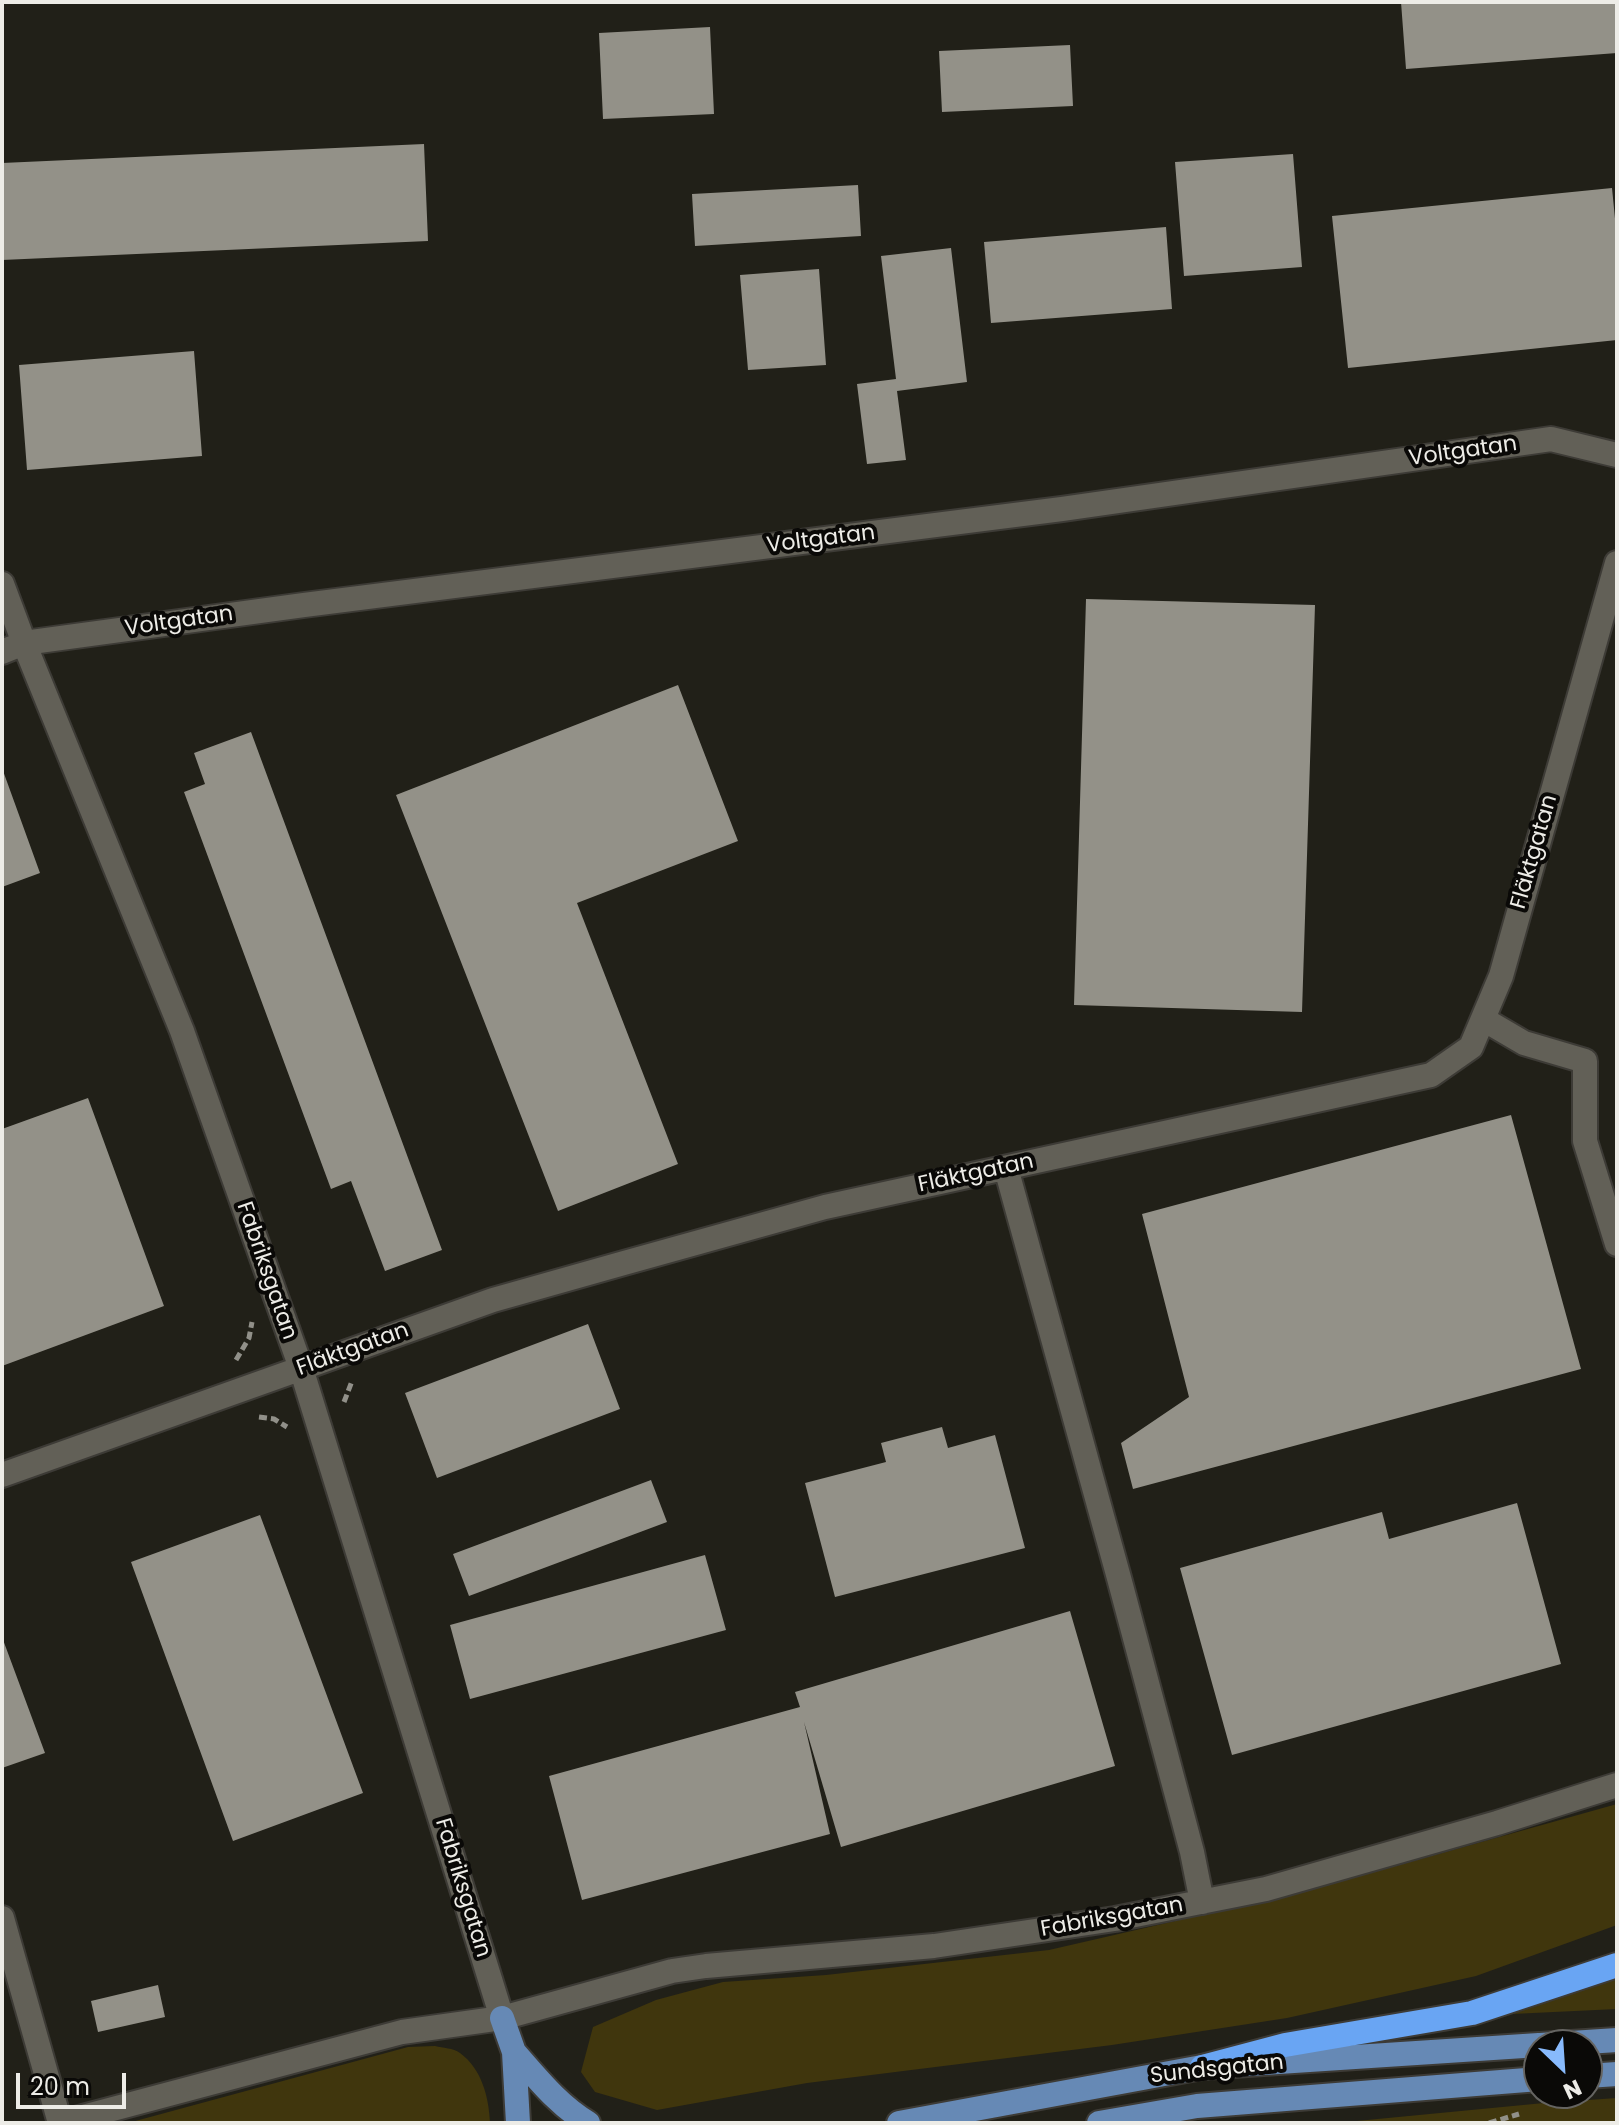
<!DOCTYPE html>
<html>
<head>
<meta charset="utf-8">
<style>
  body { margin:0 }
  #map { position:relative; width:1619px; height:2125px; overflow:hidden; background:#212018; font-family:Poppins,sans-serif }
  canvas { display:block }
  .frame { position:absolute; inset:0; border:4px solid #edece7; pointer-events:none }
  .north { position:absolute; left:1523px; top:2029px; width:80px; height:80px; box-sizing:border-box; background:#0a0907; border:2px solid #656461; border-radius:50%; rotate:155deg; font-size:22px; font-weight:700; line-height:32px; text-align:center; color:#edece7 }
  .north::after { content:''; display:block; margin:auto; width:28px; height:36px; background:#88bafc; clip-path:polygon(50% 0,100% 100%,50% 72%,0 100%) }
  .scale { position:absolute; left:16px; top:2073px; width:110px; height:36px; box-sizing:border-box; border:4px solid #edece7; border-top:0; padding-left:10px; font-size:24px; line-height:28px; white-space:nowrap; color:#edece7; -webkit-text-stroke:6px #0a0907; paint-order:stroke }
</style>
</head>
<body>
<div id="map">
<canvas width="1619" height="2125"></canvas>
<div class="frame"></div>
<div class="north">N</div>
<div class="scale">20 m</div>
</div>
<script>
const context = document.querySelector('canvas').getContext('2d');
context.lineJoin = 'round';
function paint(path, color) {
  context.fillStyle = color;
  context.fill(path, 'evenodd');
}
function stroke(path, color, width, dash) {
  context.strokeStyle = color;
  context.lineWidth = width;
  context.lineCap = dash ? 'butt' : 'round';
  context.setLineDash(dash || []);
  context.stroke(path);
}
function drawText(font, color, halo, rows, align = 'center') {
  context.font = font + ' Poppins,sans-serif';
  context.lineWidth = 8;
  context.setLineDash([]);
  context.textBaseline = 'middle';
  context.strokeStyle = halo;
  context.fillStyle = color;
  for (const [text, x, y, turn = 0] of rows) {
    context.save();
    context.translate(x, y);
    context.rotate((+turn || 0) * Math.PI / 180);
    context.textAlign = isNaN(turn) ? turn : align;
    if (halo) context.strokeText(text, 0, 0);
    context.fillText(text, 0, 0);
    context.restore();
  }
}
paint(new Path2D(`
  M1617,1804V1925L1476,1976L1287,2018L1112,2045L807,2083L657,2110L595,2092L581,2072L593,2027L656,2000L723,1982L826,1975L1049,1950L1310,1890Z
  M1617,1978V2009L1512,2014Z
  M435,2046C443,2048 453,2048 460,2053C482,2069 489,2098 490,2123H128L408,2047Z
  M1617,2098V2123H1336L1544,2103Z`), '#40360d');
paint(new Path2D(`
  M1401,2H1617V53L1406,69Z
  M710,27L714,114L603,119L599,33Z
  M1070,45L1073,106L942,112L939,51Z
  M424,144L428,241L2,260V163Z
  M1293,154L1302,267L1184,276L1175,162Z
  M858,185L861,236L695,246L692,194Z
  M1612,188L1617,239V340L1348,368L1332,216Z
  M1166,227L1172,309L991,323L984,242Z
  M951,248L967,382L897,391L906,460L867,464L857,384L896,379L881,256Z
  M819,269L826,365L748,370L740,275Z
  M194,351L202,456L27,470L19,365Z
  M1086,599L1315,605L1302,1012L1074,1005Z
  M678,685L738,841L577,903L678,1164L558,1211L396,795Z
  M251,732L442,1250L385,1271L351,1181L331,1189L184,792L205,784L194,753Z
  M2,768L40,873L2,887Z
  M88,1098L164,1306L2,1366V1129Z
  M1511,1115L1581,1369L1133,1489L1121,1443L1189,1397L1142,1214Z
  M588,1324L620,1409L437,1478L405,1393Z
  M942,1427L948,1448L995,1435L1025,1548L835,1597L805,1483L886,1462L881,1443Z
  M651,1480L667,1522L469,1596L453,1554Z
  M1517,1503L1561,1664L1232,1755L1180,1568L1382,1512L1389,1539Z
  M260,1515L363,1793L233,1841L131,1562Z
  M705,1555L726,1630L470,1699L450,1625Z
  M1070,1611L1115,1766L841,1847L804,1722L830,1834L582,1900L549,1776L800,1707L795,1692Z
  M2,1637L45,1753L2,1768Z
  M158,1985L165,2017L98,2032L91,2001Z`), '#939188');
const minor = new Path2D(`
  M2,584L24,643L182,1031L301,1368L502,2018L402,2032L60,2123
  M2,652L24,643L304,605L1062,509L1551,439L1617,455
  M1483,1019L1524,1043L1585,1061V1141L1617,1244
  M1006,1168L1119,1578L1192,1852L1202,1902
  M2,1475L493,1300L624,1263L825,1207L1431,1075L1471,1047L1501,976L1617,563
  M2,1918L60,2123
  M502,2018L672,1971L706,1966L934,1946L1115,1919L1266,1889L1497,1823L1617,1785`);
const major = new Path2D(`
  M502,2018L514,2052L518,2123
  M1540,2045L1617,2040
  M514,2052C537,2078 558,2105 588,2123
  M1587,2076L1617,2074
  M899,2123L1202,2067L1539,2045
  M1099,2123L1197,2106L1539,2079`);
const highway = new Path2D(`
  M1202,2067L1285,2045L1472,2013L1617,1965`);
stroke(minor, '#3d3b36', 28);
stroke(major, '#3d3b36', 28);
stroke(highway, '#3d3b36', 28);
stroke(new Path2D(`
  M236,1360L249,1338L252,1322
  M344,1402L352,1381
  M259,1417L274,1419L287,1427
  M1489,2123L1519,2114`), '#919089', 5, [8, 4]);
stroke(minor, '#626057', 24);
stroke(major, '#6689b5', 24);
stroke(highway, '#69a5f3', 24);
drawText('22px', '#edece7', '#0a0907', [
  ["Voltgatan",1463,452,-8],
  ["Voltgatan",821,540,-7],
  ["Voltgatan",179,622,-8],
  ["Fläktgatan",1535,852,-74],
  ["Fläktgatan",976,1174,-12],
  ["Fabriksgatan",266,1271,71],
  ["Fläktgatan",353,1350,-20],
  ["Fabriksgatan",462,1888,73],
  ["Fabriksgatan",1112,1918,-10],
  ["Sundsgatan",1217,2070,-6]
]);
</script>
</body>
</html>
